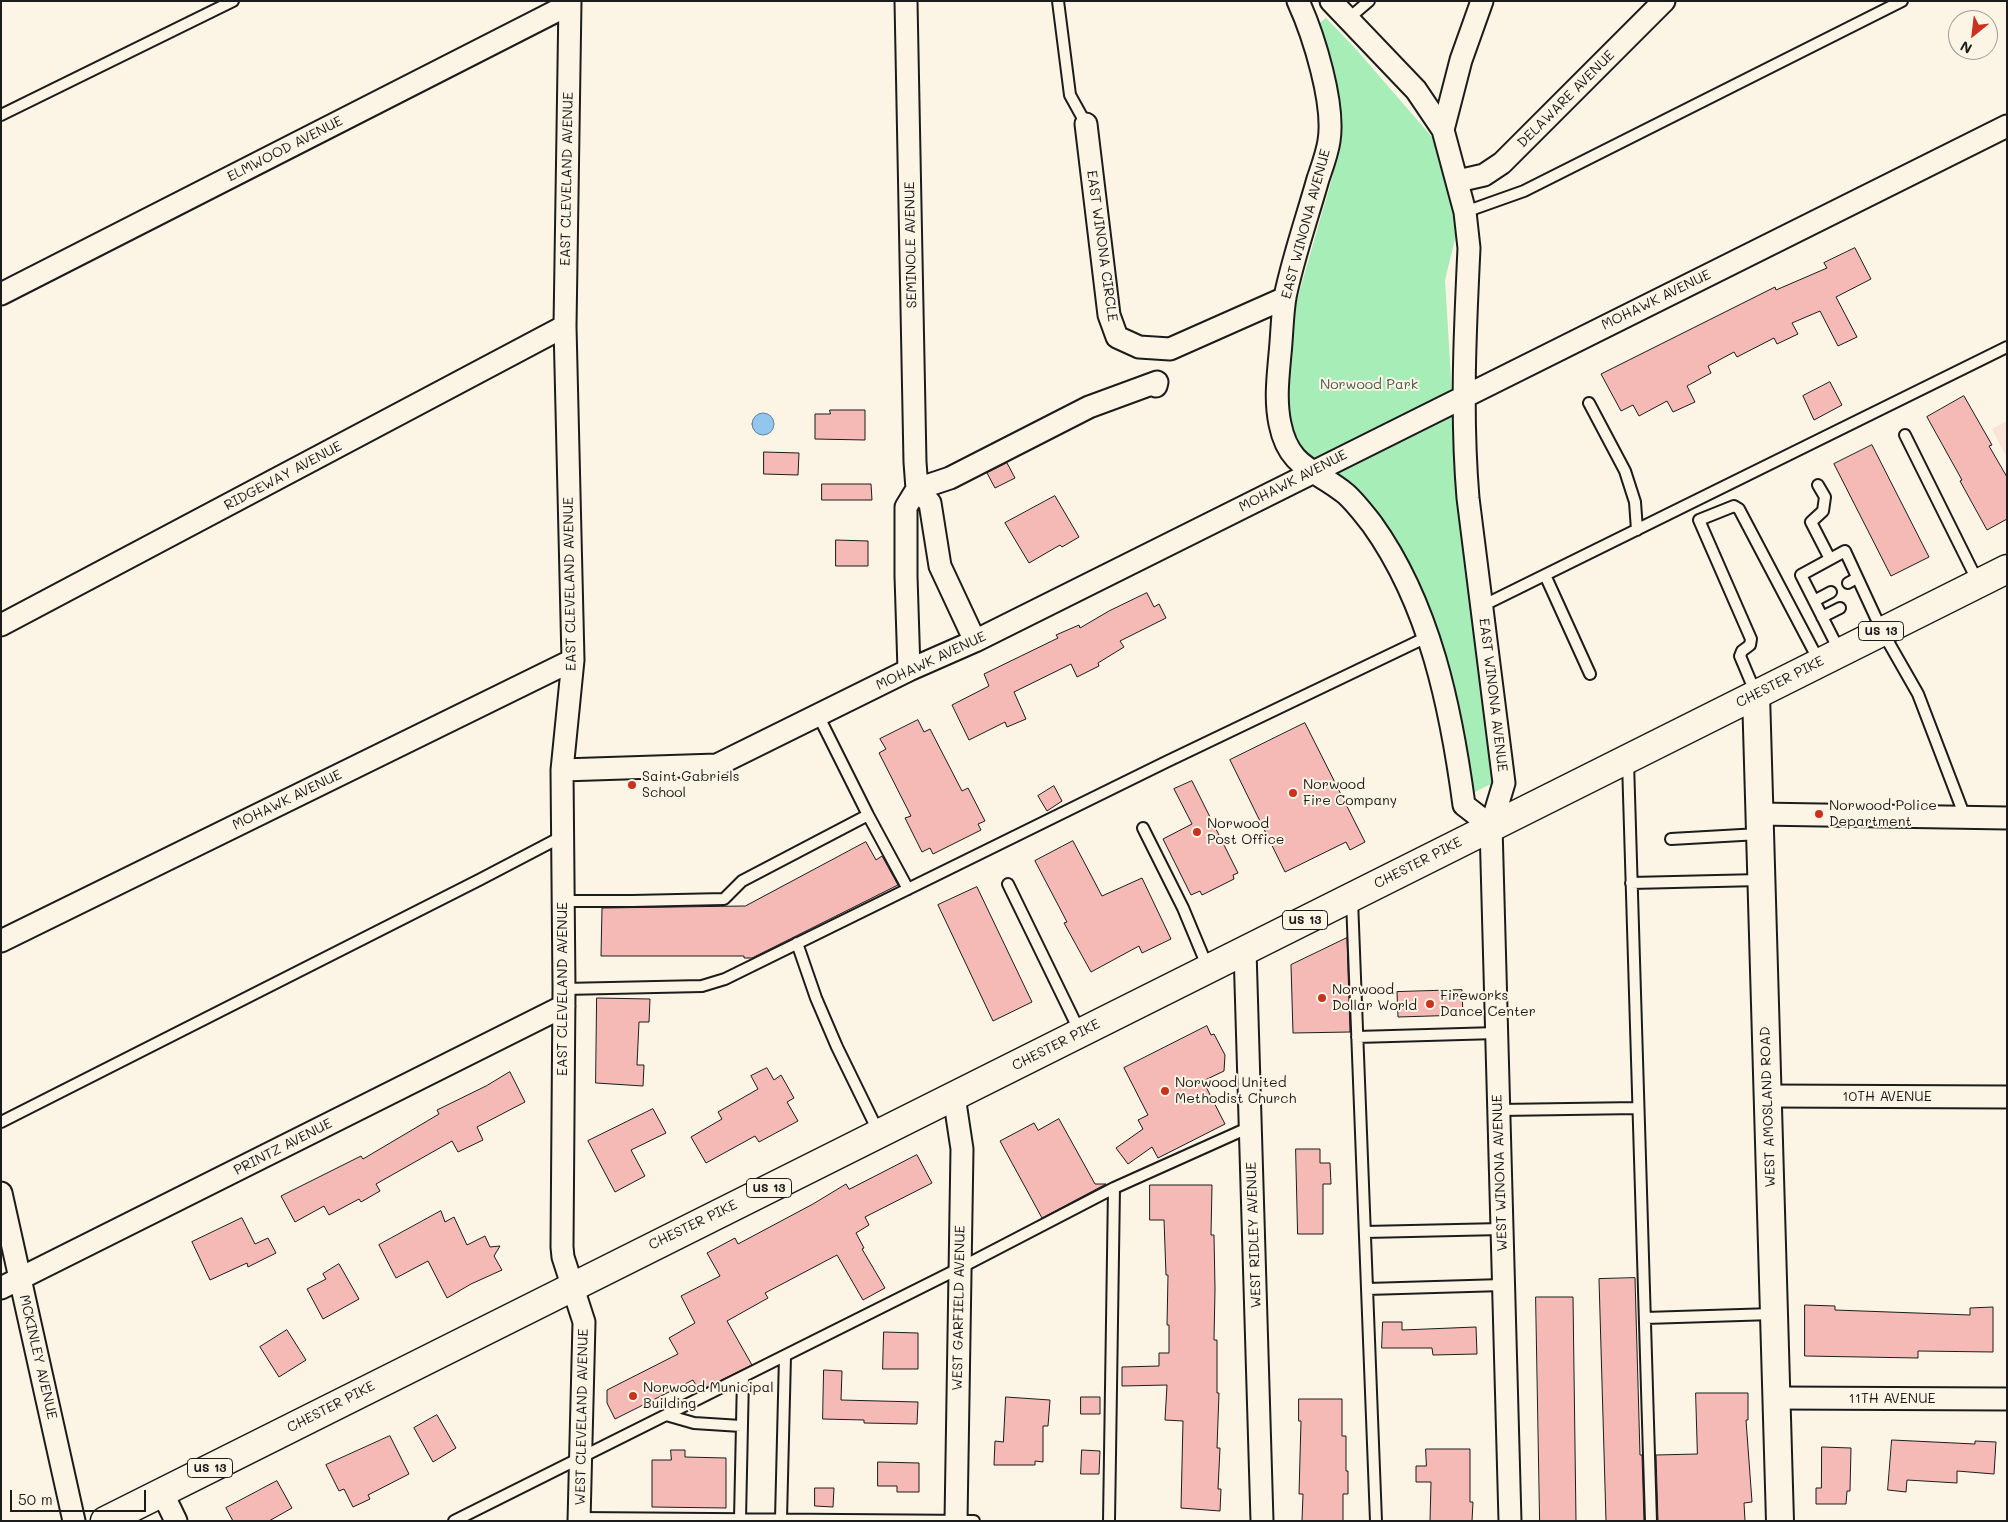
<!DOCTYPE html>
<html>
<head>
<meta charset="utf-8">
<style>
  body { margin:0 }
  #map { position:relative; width:2008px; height:1522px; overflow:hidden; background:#fcf5e5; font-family:Mali,sans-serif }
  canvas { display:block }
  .frame { position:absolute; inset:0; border:2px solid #1c1c1c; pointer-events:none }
  .north { position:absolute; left:1948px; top:10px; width:50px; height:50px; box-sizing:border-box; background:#fcf5e5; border:1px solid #a29e95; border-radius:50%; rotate:209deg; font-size:14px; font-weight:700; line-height:20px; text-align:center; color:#1c1c1c }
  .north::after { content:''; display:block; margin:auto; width:18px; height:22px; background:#c8321e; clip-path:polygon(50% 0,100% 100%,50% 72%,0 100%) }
  .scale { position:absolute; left:10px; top:1490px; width:136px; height:22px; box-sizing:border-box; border:2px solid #1c1c1c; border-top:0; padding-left:6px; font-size:15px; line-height:18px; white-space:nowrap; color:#1c1c1c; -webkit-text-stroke:4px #fcf5e5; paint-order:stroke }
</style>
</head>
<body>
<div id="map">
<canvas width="2008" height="1522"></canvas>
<div class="frame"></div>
<div class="north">N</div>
<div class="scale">50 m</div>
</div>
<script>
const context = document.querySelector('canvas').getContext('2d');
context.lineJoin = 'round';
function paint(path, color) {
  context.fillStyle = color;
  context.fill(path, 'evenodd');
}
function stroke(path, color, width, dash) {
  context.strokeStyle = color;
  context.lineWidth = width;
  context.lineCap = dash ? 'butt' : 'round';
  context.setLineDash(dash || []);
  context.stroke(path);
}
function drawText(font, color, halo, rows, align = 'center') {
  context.font = font + ' Mali,sans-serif';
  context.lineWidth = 4;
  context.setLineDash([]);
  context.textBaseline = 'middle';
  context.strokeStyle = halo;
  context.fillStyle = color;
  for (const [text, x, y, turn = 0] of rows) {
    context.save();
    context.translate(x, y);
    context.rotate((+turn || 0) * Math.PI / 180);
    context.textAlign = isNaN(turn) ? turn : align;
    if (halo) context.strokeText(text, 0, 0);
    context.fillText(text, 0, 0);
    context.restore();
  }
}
paint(new Path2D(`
  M2007,421V458L1992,429Z`), '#fae3d7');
paint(new Path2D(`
  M1326,18L1355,48L1451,159L1463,207L1445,280L1456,460L1495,782L1471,794L1427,609L1300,450L1294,436L1285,384L1294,310L1333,175L1338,118L1311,29Z`), '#a7edb8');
const water = new Path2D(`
  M752 424a11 11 0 1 1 22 0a11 11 0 1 1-22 0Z`);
paint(water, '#92c6ef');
stroke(water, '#63829b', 1);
const building = new Path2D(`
  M1855,248L1871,279L1836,297L1857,337L1838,346L1820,311L1792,323L1798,334L1777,344L1774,338L1737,357L1734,352L1708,366L1711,373L1687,386L1695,402L1673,412L1667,401L1639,416L1633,405L1621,411L1601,374L1775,287L1776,290L1827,268L1824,263Z
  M1830,382L1842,405L1814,420L1803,396Z
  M1964,396L1992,445L1989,446L2007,477V519L1987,530L1960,481L1962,480L1927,417Z
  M830,410H865V440L815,439V414H830Z
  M1872,445L1929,557L1891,576L1834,464Z
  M764,452L799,453L798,475L764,474Z
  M1007,463L1015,478L995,488L987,473Z
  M822,484H871L872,500H822Z
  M1055,496L1079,537L1062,547L1060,545L1029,563L1005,523Z
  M836,540L868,541V566H836Z
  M1147,593L1154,607L1159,604L1166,618L1120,641L1124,647L1098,663L1099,666L1077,677L1071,664L1014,692L1026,719L1007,727L1005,722L969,740L952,705L989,686L984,674L1058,638L1056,635L1079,625L1080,628L1109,611Z
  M918,720L924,732L930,729L962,791L968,788L985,821L978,824L981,830L933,854L930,848L922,852L905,818L911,816L879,753L886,749L880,739Z
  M1305,723L1365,842L1350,850L1346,842L1285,872L1230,760Z
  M1192,781L1238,873L1233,875L1234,879L1202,895L1200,891L1191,895L1163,839L1192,824L1174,789Z
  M1054,786L1062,801L1047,811L1038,796Z
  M1073,841L1102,896L1142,878L1171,939L1142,953L1139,946L1091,972L1064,923L1067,922L1035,861Z
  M866,842L876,860L882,856L898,885L752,958H744V956H601L602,908L745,906Z
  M977,887L1032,1002L993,1021L938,905Z
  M1347,938L1350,1032L1293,1033L1291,965Z
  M1462,990L1463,1015L1398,1017L1397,992Z
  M597,998L650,999L649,1022H639L637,1065H644L643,1086L596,1083Z
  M1207,1026L1211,1035L1214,1034L1225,1055L1224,1071L1203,1081L1225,1124L1158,1158L1152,1147L1128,1164L1116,1148L1143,1129L1138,1120L1148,1115L1124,1068Z
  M767,1068L774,1080L781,1075L794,1098L787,1102L798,1121L759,1142L755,1136L706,1163L691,1137L722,1119L718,1112L758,1089L751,1076Z
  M510,1072L525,1102L477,1127L483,1140L458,1152L452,1141L376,1184L380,1191L361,1202L359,1199L329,1215L324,1206L295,1222L281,1196L361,1156L363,1159L439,1114L437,1110L486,1086Z
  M653,1109L666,1133L631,1150L645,1176L615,1192L588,1141Z
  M1059,1119L1095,1184H1106L1042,1218L1000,1141L1034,1123L1038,1130Z
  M1296,1149H1320V1163H1330L1331,1184H1323V1234H1298Z
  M917,1155L932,1183L865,1217L869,1225L856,1233L864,1248L862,1249L885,1288L863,1300L837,1255L765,1293L768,1298L727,1321L752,1365L699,1391L693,1380L615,1419L607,1403V1390L678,1354L669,1338L695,1323L681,1296L720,1276L707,1253L735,1238L738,1244L813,1204L846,1184L849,1189Z
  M1150,1185H1212L1211,1235H1214L1215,1289L1214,1340H1217V1393H1219L1217,1448H1220L1218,1489H1221L1220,1511L1181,1508L1183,1421L1165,1420L1167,1385L1122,1386V1367L1159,1366V1353H1169V1325H1167L1168,1275H1166L1164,1220H1150Z
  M441,1211L445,1222L454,1217L467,1245L485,1236L490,1247L500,1246L494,1256L502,1270L471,1284L447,1298L428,1261L396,1278L379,1245Z
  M242,1218L255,1244L268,1238L276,1253L248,1267L247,1263L210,1280L192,1242Z
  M339,1264L359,1299L323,1319L307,1289L326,1279L323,1274Z
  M1635,1278L1640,1455H1642L1644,1521H1606L1599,1279Z
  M1536,1297H1573L1576,1521H1540Z
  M1805,1305L1835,1306V1310L1970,1315V1308L1993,1307V1352L1918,1351V1358L1805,1356Z
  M1383,1322H1402V1330L1476,1327L1477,1354L1433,1355L1432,1348H1382Z
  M287,1330L306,1360L279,1377L260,1347Z
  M884,1332L918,1333V1369H883Z
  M824,1370L842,1371L841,1400L918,1402L917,1424L864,1423V1420L823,1419Z
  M1696,1393H1748V1420H1746L1752,1502L1744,1503L1745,1521H1658L1656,1455L1697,1454Z
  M1006,1397L1050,1400L1048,1426H1043V1462L1035,1461V1465H994L995,1441L1003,1442Z
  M1081,1397H1100V1414H1081Z
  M1299,1399H1342V1436H1346V1471H1348V1494H1343V1521H1302L1303,1494H1299L1301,1421H1299Z
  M437,1415L456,1448L433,1462L414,1428Z
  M390,1436L409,1474L368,1495L370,1499L353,1507L344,1489L339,1491L326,1465Z
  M1892,1440L1975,1444V1441L1996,1442L1994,1474L1957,1471V1483L1907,1480L1906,1492L1888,1490Z
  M1822,1447L1851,1448L1850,1491H1847L1846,1504H1816V1488H1821Z
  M1426,1449H1470V1502H1473L1472,1521H1430L1431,1482H1416V1466H1426Z
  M671,1450H685V1457L726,1458V1508L652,1507V1460H671Z
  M1082,1450L1100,1451L1099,1474H1081Z
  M878,1462L919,1463V1492H897V1486H878Z
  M277,1481L292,1508L269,1521H233L226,1508Z
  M815,1488H834L833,1507L815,1506Z`);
paint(building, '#f5bab5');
stroke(building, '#1c1c1c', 1);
const service = new Path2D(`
  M1058,1L1070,95L1086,124
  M1348,19L1369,1
  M1,115L233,1
  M1465,212L1524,191L1902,1
  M1589,403L1625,471L1635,502L1637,530
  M1905,435L1978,582
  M1818,485L1825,497L1823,511L1811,522L1830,559
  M1545,575L1590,674
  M1848,583L1857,578
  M1814,601L1831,592
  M1482,606L2007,347
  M1822,617L1840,608
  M1840,652L1801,575L1845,551L1882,631L1918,694L1965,817
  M1756,694L1740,656L1742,651L1750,645L1751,639L1699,520L1734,506L1739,509L1819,661
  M818,715L868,815L908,889
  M1628,762L1651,1521
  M1143,828L1183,908L1208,968
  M1671,839L1759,834
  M1631,883L1760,880
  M1008,884L1080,1032
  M1352,900L1376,1521
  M562,901H632L724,899L742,881L868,815
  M797,943L816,998L837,1047L879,1133
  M564,989L702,986L725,979L1166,762L1427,637
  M1357,1037L1497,1033
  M1499,1110L1638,1108
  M1,1122L479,880L563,836
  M1365,1232L1502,1229
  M1367,1289L1503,1285
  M1645,1318L1773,1314
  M666,1415L694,1423L741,1426
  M579,1518L974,1521
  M740,1519L743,1377
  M781,1519L785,1356
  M454,1521L960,1268L1114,1188L1250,1127
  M1109,1521L1114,1188`);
const minor = new Path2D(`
  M570,1L565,326L573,660L562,770L564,989L562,1247L563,1257L584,1322L579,1521
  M906,1L915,462L917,489L930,503L940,566L975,641
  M1298,1C1314,36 1335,104 1329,141C1327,154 1322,167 1318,179C1307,218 1293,258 1285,297C1282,316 1282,335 1280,354C1278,377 1275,400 1280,424C1289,469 1316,469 1346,494C1356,503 1364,514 1372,524C1430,605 1451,708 1464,805L1491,826
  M1331,1L1416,90L1443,130L1465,212L1469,248C1465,331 1461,415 1468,498L1504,783L1491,826L1510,1521
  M1086,124L1109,315L1117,337L1139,347L1170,349L1285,298
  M1443,130L1461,60L1482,1
  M1458,181L1484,175L1502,163L1664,1
  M1,294L570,4
  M1,625L565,326
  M909,670L906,576V507L917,489L950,478L1089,407L1157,382L1156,386
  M562,770L717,765L909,670L975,641L2007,126
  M1759,814L2007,818
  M1,941L573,660
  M1245,950L1262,1521
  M954,1096L962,1149L956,1521
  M1767,1096L2007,1097
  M1,1193L74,1521
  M1,1288L564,1006
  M1776,1398L2007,1399
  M162,1492L176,1521`);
const tertiary = new Path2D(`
  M1756,694L1780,1521`);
const primary = new Path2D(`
  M105,1521L2007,569`);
stroke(service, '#1c1c1c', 14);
stroke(minor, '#1c1c1c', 25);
stroke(tertiary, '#1c1c1c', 30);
stroke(primary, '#1c1c1c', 31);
stroke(service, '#fcf5e5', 10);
stroke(minor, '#fcf5e5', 21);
stroke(tertiary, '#fcf5e5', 26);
stroke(primary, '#fcf5e5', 28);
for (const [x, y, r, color] of [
  [632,785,5,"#c8321e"],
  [1293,793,5,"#c8321e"],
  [1819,814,5,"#c8321e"],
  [1197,832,5,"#c8321e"],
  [1322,998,5,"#c8321e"],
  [1430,1004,5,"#c8321e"],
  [1165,1091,5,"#c8321e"],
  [633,1396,5,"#c8321e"]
]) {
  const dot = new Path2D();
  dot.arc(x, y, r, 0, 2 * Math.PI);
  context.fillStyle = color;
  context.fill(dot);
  stroke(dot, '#fcf5e5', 2);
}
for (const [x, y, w] of [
  [1881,631,45],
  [1305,920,45],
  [769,1188,45],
  [210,1468,45]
]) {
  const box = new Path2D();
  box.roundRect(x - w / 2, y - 9.5, w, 19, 4);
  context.fillStyle = '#fcf5e5';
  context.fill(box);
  stroke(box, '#1c1c1c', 1);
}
drawText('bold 12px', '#1c1c1c', null, [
  ["US 13",1881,631],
  ["US 13",1305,920],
  ["US 13",769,1188],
  ["US 13",210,1468]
]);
drawText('14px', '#1c1c1c', '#fcf5e5', [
  ["DELAWARE AVENUE",1566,99,-45],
  ["ELMWOOD AVENUE",285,149,-27],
  ["EAST CLEVELAND AVENUE",567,179,-89],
  ["EAST WINONA AVENUE",1306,224,-75],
  ["SEMINOLE AVENUE",911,245,-91],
  ["EAST WINONA CIRCLE",1102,246,82],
  ["MOHAWK AVENUE",1656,300,-26],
  ["RIDGEWAY AVENUE",283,476,-28],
  ["MOHAWK AVENUE",1293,481,-27],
  ["EAST CLEVELAND AVENUE",570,584,-91],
  ["MOHAWK AVENUE",931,661,-25],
  ["CHESTER PIKE",1780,682,-27],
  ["EAST WINONA AVENUE",1493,695,83],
  ["MOHAWK AVENUE",287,800,-26],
  ["CHESTER PIKE",1418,863,-27],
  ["EAST CLEVELAND AVENUE",563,989,-90],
  ["CHESTER PIKE",1056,1045,-27],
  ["10TH AVENUE",1887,1097],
  ["WEST AMOSLAND ROAD",1768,1107,-92],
  ["PRINTZ AVENUE",283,1147,-27],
  ["WEST WINONA AVENUE",1500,1173,-92],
  ["CHESTER PIKE",693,1225,-26],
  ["WEST RIDLEY AVENUE",1254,1235,-92],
  ["WEST GARFIELD AVENUE",959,1308,-89],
  ["MCKINLEY AVENUE",38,1357,77],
  ["11TH AVENUE",1892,1399],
  ["CHESTER PIKE",331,1407,-27],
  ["WEST CLEVELAND AVENUE",582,1417,-89]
]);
drawText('14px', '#465b4b', '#fcf5e5', [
  ["Norwood Park",1369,385]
]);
drawText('14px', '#1c1c1c', '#fcf5e5', [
  ["Saint Gabriels",642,777],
  ["School",642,793],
  ["Norwood",1303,785],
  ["Fire Company",1303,801],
  ["Norwood Police",1829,806],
  ["Department",1829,822],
  ["Norwood",1207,824],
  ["Post Office",1207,840],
  ["Norwood",1332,990],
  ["Dollar World",1332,1006],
  ["Fireworks",1440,996],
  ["Dance Center",1440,1012],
  ["Norwood United",1175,1083],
  ["Methodist Church",1175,1099],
  ["Norwood Municipal",643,1388],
  ["Building",643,1404]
], 'left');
</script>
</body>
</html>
